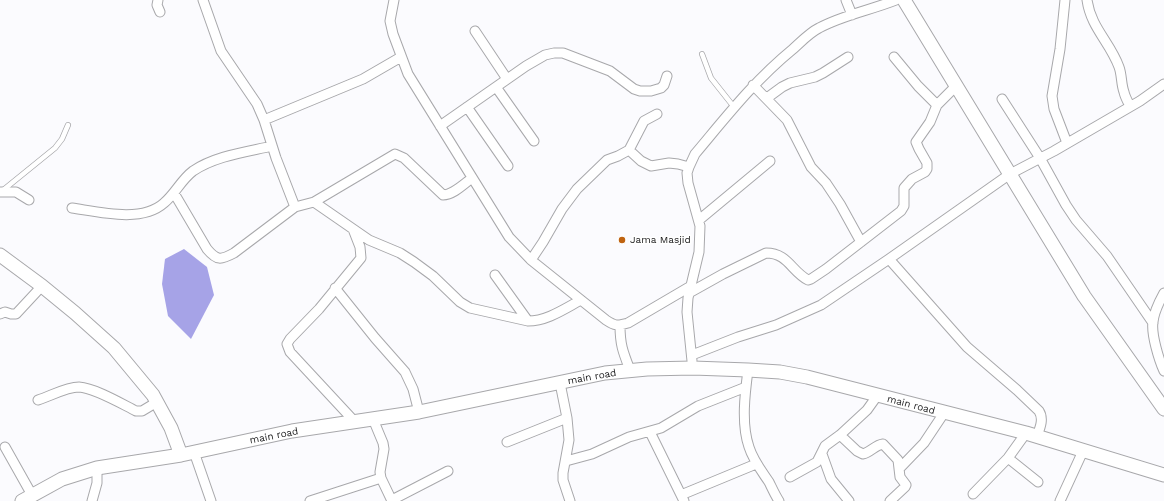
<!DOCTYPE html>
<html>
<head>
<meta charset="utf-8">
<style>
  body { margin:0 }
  canvas { display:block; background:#fbfbfe }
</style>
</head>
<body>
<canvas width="1164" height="501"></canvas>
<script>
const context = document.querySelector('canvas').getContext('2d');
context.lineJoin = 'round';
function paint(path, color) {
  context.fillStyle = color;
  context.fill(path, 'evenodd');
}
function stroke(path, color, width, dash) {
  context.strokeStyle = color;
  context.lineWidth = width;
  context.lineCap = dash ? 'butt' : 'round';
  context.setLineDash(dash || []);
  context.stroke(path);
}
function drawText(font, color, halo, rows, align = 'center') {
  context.font = font + ' "Work Sans",sans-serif';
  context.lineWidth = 3;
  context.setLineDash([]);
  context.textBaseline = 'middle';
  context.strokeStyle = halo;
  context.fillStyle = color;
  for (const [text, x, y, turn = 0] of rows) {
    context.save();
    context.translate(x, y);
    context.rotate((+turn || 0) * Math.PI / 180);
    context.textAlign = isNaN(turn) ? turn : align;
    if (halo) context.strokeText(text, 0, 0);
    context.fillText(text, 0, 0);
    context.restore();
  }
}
paint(new Path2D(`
  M184,249L207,267L214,295L191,339L168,316L162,284L165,259Z`), '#a6a3e7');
const lane = new Path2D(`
  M702,54L711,78L734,107
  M2,191L55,148L62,139L68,125`);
const street = new Path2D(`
  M158,0L157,5L160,12
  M203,0L221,51L257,104L264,120L276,158L295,207
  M394,0L390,21L393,34L408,74L509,237L531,260L606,320C615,326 617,326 628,323L691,286
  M846,0L852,15
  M1065,0L1060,49L1052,96L1054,109L1067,143
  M1087,0C1091,28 1110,42 1119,67C1122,75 1121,84 1124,92C1125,97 1128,102 1130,106
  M475,31L507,79
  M894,57L918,86L937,105
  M753,85L787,120L811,167L826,183L840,204L861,242
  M496,87L534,141
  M767,98L782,87L790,83L815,77L823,73L848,57
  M1002,99L1040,158L1066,205L1076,220L1107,256L1153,323
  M467,107L508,166
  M264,120L363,79L401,57
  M440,126L526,66L545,55L554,53H563L610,71L634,89L640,91H651L661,88L664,85L667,76
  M629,150L644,121L657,114
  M0,192H16L29,200
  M174,193L207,249C217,261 221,260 234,253L295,207L314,202L395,154L404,158L443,195C453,195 464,184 472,178
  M314,202L369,240L400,253L414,262L433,276L460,302L470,308L528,321C547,321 564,309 581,300
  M72,208C99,212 142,223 164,203C175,194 181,180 193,171C215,156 246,152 272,146
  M699,220L770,161
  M353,229L360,247L361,258L319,309L290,339L287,344L290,352L355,422
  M889,259L967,347L1017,390L1039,411C1044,419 1040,428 1037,436
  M531,260L543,242L562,209L577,189L607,160L618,156L629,150L641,161L651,166L669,163L678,164L689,167
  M495,275L528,321
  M335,288L375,338L405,372L413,389L419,412
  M689,293L723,274L766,253C788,253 791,271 808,280L811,279L826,269L901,211L904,206V188L912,179L925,172L927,169V163L919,149L916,142L930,122L937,105L957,85
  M1164,293C1159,302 1154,312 1153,322C1151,334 1159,360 1164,371
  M0,314L5,312L11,314H16L42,286
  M620,325C620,345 623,352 630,370
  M692,355L738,337L776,325L821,305L889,259L1010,174L1054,151L1140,101L1164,84
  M692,361L687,312L688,298L699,252L700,226L688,183L687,173L689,167L695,154C727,116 754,81 793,49C801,42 809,33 819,28C843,15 871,10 896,0
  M748,370C745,393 741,424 749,447C753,460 761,470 769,482C772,488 775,495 779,501
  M560,383L567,418L569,440L563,473V480L570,501
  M38,400C51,396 66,387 79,387C95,388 122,404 136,411H142L157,402
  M373,419L383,443L384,449L380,472L381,478L392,501
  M650,432L684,501
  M840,435L857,451L863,454C871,452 875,445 883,444L898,460L900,477L906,485L905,487L890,501
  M507,442L567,418
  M5,447L32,495
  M194,452L211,501
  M822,454L831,479L849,501
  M1008,458L1038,482
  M566,461L592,454L629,437L661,428L698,406L746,387
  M899,469L924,443L944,413
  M790,477L817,462L825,446L840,435L867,410L877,396
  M973,494L1008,458L1026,433
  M681,495L756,464
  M392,500L448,471
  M92,501L97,483V468
  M310,501L381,478
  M1060,501L1083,451`);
const secondary = new Path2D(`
  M904,0L1084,296L1164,409
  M0,255L42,286L75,313L114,348L153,395L171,428L181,455
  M22,501L62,479L97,468L181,455L292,431L419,412L605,373L647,369L693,368L748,370L780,372L807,377L1026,433L1164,475`);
stroke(lane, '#a8a8ab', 6);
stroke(street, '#a8a8ab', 11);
stroke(secondary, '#a8a8ab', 15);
stroke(lane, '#fff', 4.5);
stroke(street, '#fff', 9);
stroke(secondary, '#fff', 13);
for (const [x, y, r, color] of [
  [622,240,4,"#bf6310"]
]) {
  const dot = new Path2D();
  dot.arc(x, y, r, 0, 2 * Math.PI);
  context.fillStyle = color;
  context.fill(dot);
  stroke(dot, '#fff', 1.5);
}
drawText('10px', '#1a1a1b', '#fff', [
  ["Jama Masjid",630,240]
], 'left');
drawText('10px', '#1a1a1b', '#fff', [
  ["main road",592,377,-10],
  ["main road",911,405,15],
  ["main road",274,436,-11]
]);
</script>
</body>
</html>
